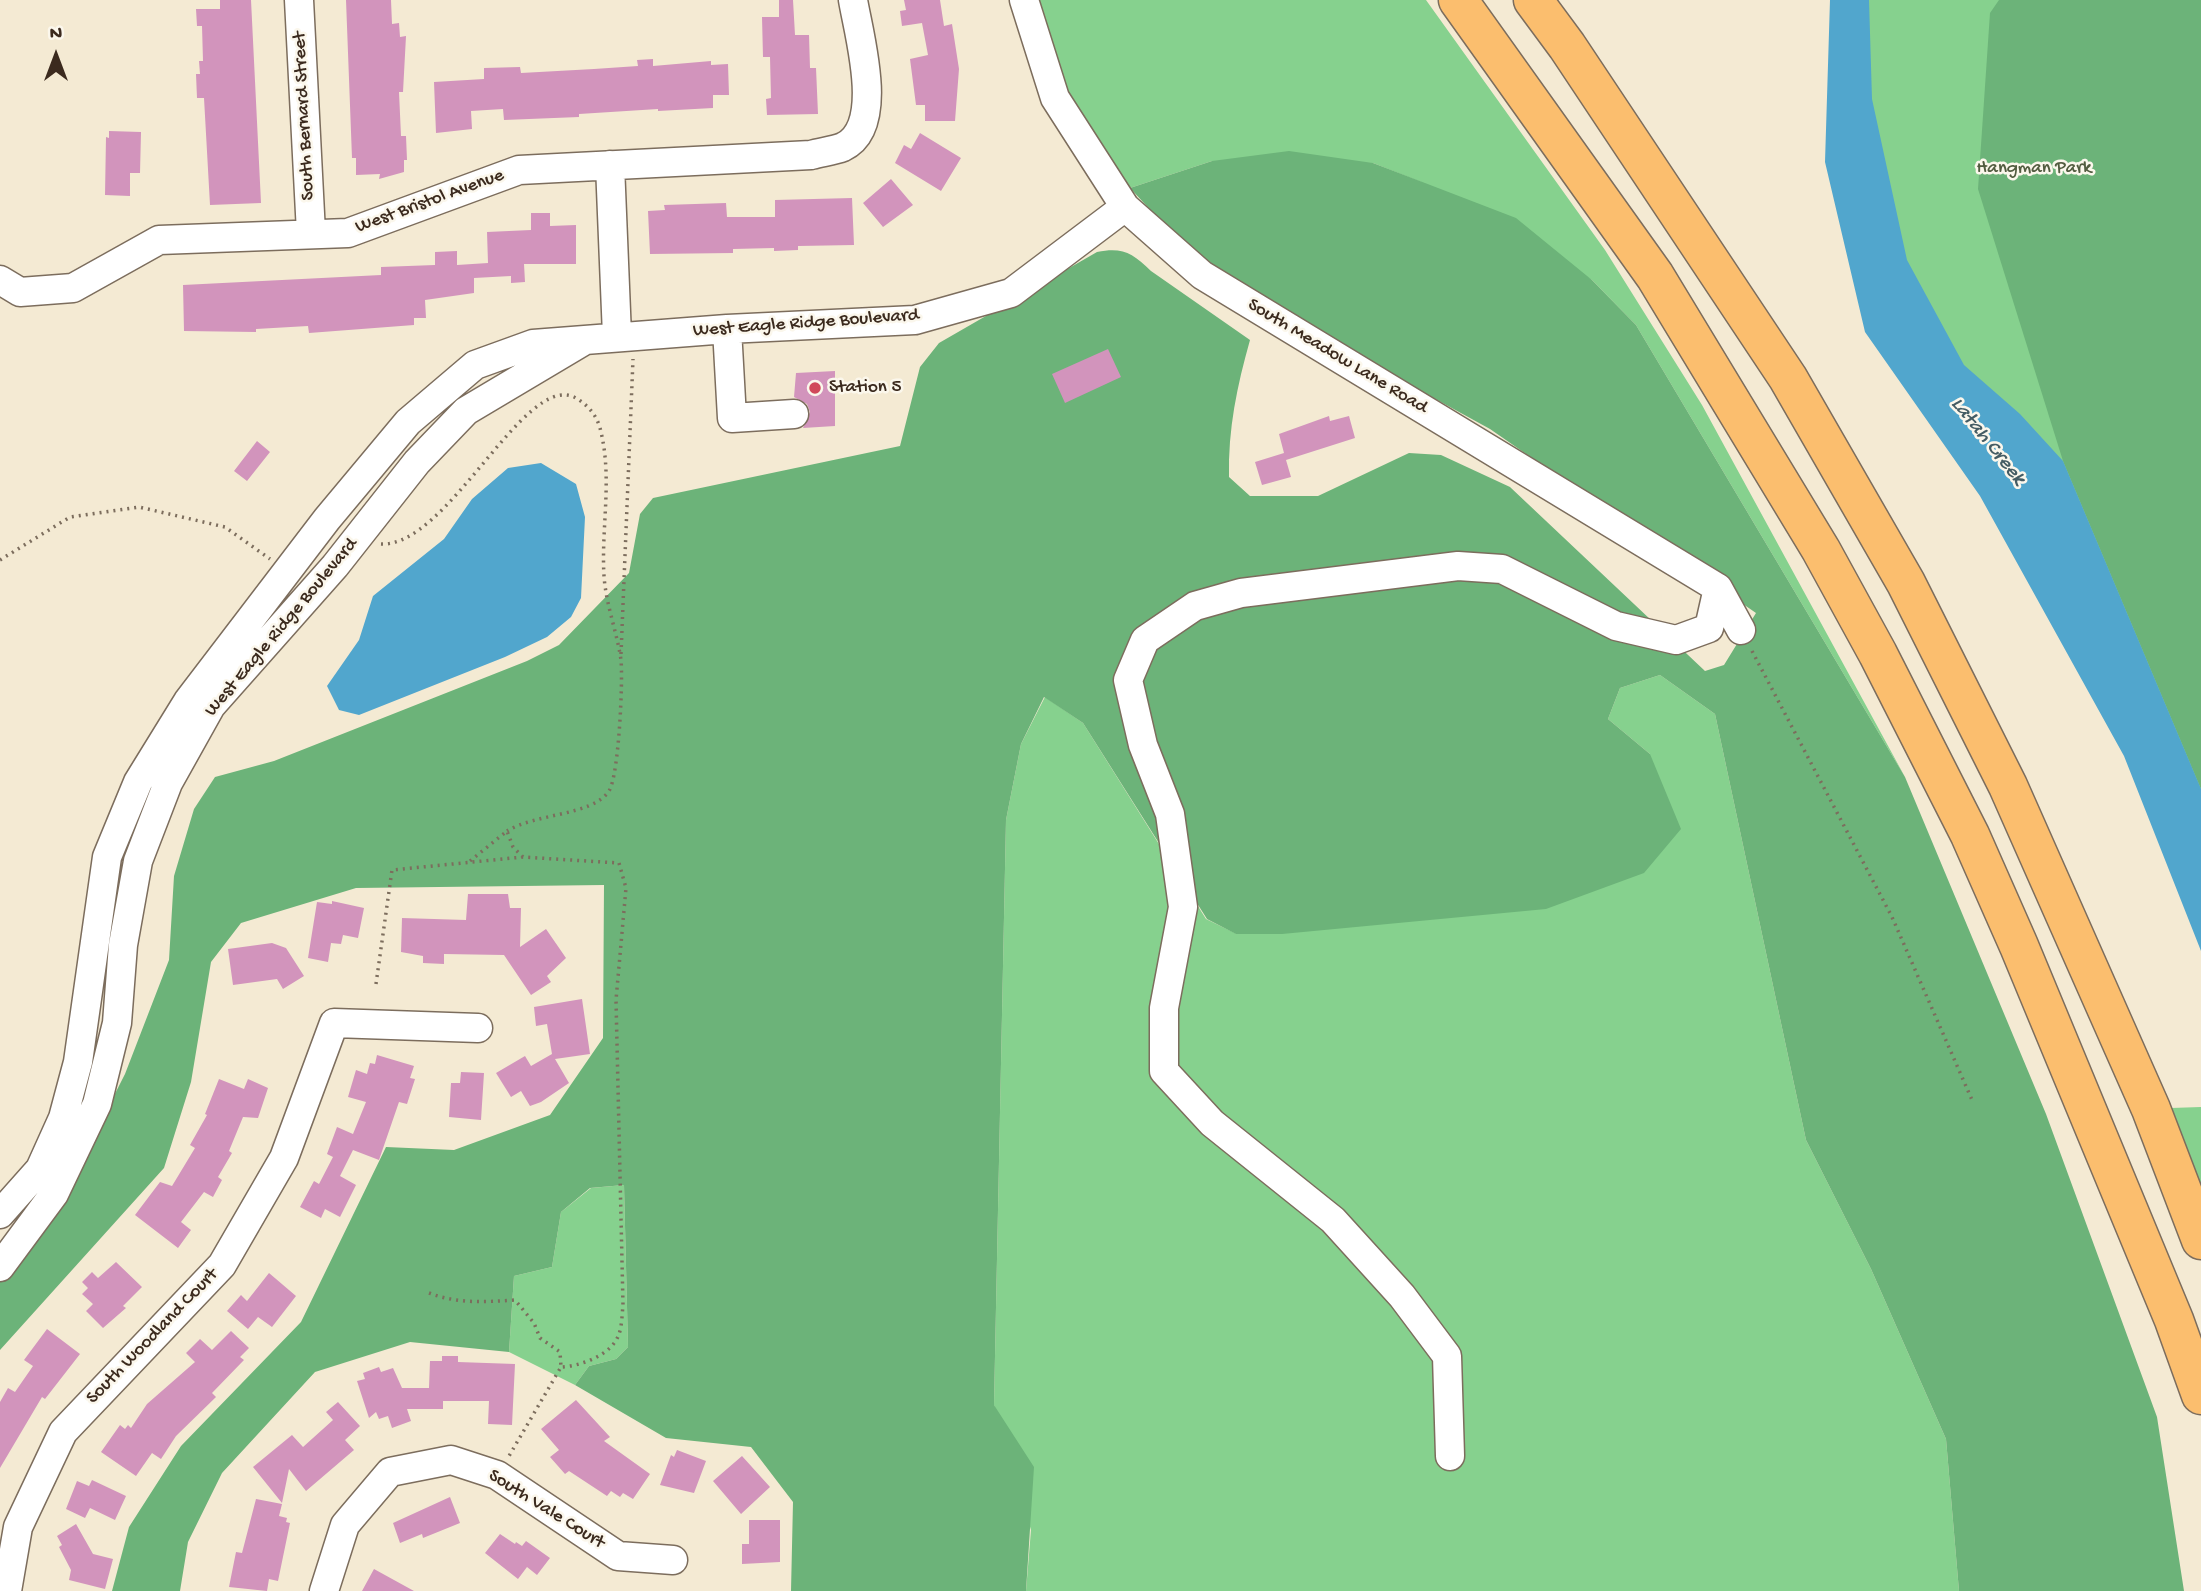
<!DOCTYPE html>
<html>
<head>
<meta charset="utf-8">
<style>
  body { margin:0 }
  #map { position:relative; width:2201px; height:1591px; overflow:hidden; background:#f4ead3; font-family:"Gochi Hand",sans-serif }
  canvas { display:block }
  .north { position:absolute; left:21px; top:21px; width:70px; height:70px; -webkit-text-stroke:5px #fbf7ec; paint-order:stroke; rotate:0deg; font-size:19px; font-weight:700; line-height:28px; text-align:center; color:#3b2a1e }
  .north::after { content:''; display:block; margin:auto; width:24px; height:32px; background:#3b2a1e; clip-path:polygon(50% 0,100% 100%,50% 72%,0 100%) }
</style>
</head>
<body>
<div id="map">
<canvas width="2201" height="1591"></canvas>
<div class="north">N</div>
</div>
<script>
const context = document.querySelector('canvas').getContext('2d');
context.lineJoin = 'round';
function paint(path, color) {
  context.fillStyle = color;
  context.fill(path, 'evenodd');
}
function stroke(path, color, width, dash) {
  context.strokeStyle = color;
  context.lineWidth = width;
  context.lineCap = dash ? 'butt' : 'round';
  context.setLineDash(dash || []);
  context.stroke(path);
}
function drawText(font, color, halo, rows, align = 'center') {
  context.font = font + ' "Gochi Hand",sans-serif';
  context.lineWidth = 5;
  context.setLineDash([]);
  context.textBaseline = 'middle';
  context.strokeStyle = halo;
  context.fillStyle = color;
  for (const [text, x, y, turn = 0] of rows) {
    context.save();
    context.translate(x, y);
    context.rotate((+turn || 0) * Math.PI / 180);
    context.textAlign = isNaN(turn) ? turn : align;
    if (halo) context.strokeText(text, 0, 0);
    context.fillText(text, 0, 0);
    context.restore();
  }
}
paint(new Path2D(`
  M1033,0H1426L1605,250L1702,405L1905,777L1636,325L1592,280L1421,182L1373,163L1212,161L1130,188C1079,127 1057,75 1033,0Z
  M1853,0H2201V865L1897,308Z
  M1660,675L1715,714L1806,1140L1871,1269L1946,1439L1959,1591H1026L1031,1530L994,1405L1006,820L1021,744L1045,697L1083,723L1206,919L1237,934L1650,754L1608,719L1620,688Z
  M2201,1107V1189L2171,1108Z
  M624,1185L628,1347L616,1359L589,1366L575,1385L509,1352L514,1276L552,1267L561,1212L591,1188Z`), '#86d18e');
paint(new Path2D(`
  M1999,0H2201V789L2063,461L1978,189L1990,13Z
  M1289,151L1373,163L1516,218L1592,280L1636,325L1905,777L2046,1114L2157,1417L2184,1591H1959L1946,1439L1871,1269L1806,1140L1715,714L1660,675L1620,688L1608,719L1650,754L1681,829L1644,873L1546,909L1282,934H1236L1207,919L1083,723L1044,697L1021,744L1006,820L994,1405L1034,1467L1026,1591H791L793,1502L751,1447L666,1438L575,1385L589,1366L616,1359L628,1347L624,1185L590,1188L561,1212L552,1267L514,1276L509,1352L410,1342L315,1372L222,1473L188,1542L180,1591H112L129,1527L181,1446L301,1322L386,1147L454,1150L550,1115L603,1038L604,885L356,888L241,923L211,962L191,1082L164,1168L0,1350V1281L49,1224L125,1074L169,960L174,876L194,809L215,777L274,761L527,661L559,645L629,573L640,514L653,498L900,446L920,367L939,343L1097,252C1123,247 1132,253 1151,271L1250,340C1237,386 1228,429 1229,477L1250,496H1318L1409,453L1441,455L1510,487L1705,671L1724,665L1756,613L1490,429L1253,299L1181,243L1130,188L1212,161Z`), '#6cb379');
paint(new Path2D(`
  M1830,0H1869L1872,99L1907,260L1964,365L2020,414L2063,461L2201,789V951L2124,756L1980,496L1865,332L1825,162Z
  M541,463L576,484L585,517L581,598L571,617L547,637L505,657L359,715L339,710L327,686L359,640L373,596L444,539L472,499L508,468Z`), '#51a6cd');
paint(new Path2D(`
  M220,0H251L261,203L210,205L204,98H197L196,74H200L199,61H203L202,26H197L196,9H220Z
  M346,0H391L392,24L399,23L400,37L406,36L403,92H399L401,136H406L407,160H404V172L379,179L380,174L356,175V158H352Z
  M779,0H793L795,35H809L810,68H816L818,114L767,115L766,99L771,98L770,57H763L762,17H779Z
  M904,0H940L944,26L952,24L959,69L955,121H925V105H916L910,59L928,55L922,23L902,26L900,11L906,10Z
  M653,59V66L711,61V65L728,64L729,95H713V108L658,111V109L579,114V117L504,120L503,109L471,111L472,129L436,133L434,82L484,79V68L520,67L521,73L594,69L638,66L637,60Z
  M109,131L141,132L140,173H130V196L105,195L106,137L109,138Z
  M920,133L961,158L941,191L895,163L904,145L911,149Z
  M891,179L913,205L883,227L863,203Z
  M852,198L854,245L798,246V250L774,251V248L733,249V253L650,254L648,211L665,210L664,205L726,203L727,217H775V200Z
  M531,213H550V226L576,225V264H524L525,282L511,283V276L474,278V293L425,300L426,318H414V325L309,333L308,326L256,329V332L184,331L183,285L381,275V267L435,265V252L457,251V265L488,263L487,232L531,230Z
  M1108,349L1121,377L1065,403L1052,374Z
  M835,371V426L803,428L810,412L807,404L794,397L796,373Z
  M1329,416L1330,421L1349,416L1355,438L1286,460L1291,477L1262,485L1255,462L1284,453L1279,434Z
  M257,441L270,452L247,481L234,471Z
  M468,894H508L510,908H521L520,947L546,929L566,958L547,976L551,982L531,995L504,955L444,954V964L423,963V956L401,952L402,918L466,920Z
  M332,901L364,908L358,938L343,935L341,944L331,943L328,962L308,958L317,902L332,904Z
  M272,943L286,948L304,976L283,989L277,979L233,985L228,949Z
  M582,999L590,1054L555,1059L569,1083L541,1102L530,1106L521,1091L511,1097L496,1073L525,1056L531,1066L552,1054L547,1024L536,1026L534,1007Z
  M377,1055L414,1066L410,1078L415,1079L407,1104L399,1102L379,1160L353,1150L340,1176L356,1185L340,1217L325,1209L321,1218L300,1207L314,1181L319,1184L333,1157L327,1154L337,1127L353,1134L366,1102L348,1097L356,1070L367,1074L370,1063L375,1064Z
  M461,1072L484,1073L481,1120L449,1117L451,1083H460Z
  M219,1079L244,1089L248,1079L268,1088L258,1118L243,1117L229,1151L232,1153L218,1177L222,1180L213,1197L204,1192L181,1222L191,1230L178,1248L135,1215L160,1182L172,1186L195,1148L190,1145L207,1115L205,1114Z
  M116,1262L142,1287L123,1306L126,1308L103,1328L86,1311L93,1304L82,1294L88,1288L82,1282L92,1272L98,1278Z
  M269,1273L296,1296L272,1327L258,1317L248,1329L227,1311L241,1295L247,1301Z
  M47,1329L80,1354L45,1399L42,1397L0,1468V1402L8,1388L15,1392L33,1366L24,1360Z
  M231,1331L249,1348L240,1357L244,1360L212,1393L216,1397L176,1436L161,1459L152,1453L136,1476L101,1452L120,1425L125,1429L128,1425L131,1428L147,1404L195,1362L186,1353L200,1339L212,1350Z
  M442,1356H458V1362L515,1364L512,1425L488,1424L489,1401H443V1409H407L411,1421L392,1428L388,1416L379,1419L376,1412L369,1418L357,1381L365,1379L363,1373L379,1367L381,1372L393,1368L402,1388H429L430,1361H442Z
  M576,1400L610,1437L604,1441L650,1474L633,1499L623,1493L620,1497L611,1491L607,1496L569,1471L565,1474L550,1457L559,1450L541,1429Z
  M338,1402L360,1426L345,1440L354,1450L306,1491L289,1469L282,1503L253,1467L292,1435L303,1447L333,1420L326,1412Z
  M677,1450L706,1461L694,1493L660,1485L671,1455L674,1457Z
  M742,1456L770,1487L741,1514L713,1481Z
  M92,1480L126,1496L115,1520L90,1508L85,1518L66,1509L77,1481L89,1486Z
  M450,1497L460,1523L423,1538L422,1534L400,1543L393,1523Z
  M256,1499L282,1504L279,1516L287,1518L286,1522L290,1523L278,1581L269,1579L267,1591L229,1587L236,1552L242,1553Z
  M749,1520H780V1562L742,1564V1544H749Z
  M76,1524L93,1554L113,1559L105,1589L69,1580L71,1570L59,1547L62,1545L57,1536Z
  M500,1534L515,1544L516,1542L522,1546L526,1541L550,1558L537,1575L527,1567L518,1579L485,1553Z
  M374,1569L414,1591H362Z`), '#d294bc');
const minor = new Path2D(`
  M299,0L311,233
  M1024,0L1055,98L1125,207L1202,275L1718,588L1741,630
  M610,165L617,336
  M0,280L20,292L73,288L159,240L348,233L519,170L811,155C821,152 833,151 843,147C886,127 859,36 853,0
  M727,329L732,418L794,414
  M0,1214L40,1169L63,1118L78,1062L107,857L138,782L188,701L327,519L408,422L475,365L533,344L727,329L915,320L1011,293L1125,207
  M0,1267L54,1194L97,1104L117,1023L123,945L138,861L168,783L211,706L335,566L417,462L466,411L582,342
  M1450,1456L1447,1356L1402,1296L1333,1220L1212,1123L1164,1071V1008L1183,907L1170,814L1143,745L1128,680L1145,640L1195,606L1241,593L1458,566L1502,569L1616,626L1676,640L1709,628L1718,588
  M7,1591L18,1527L63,1432L222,1265L284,1158L334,1023L478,1028
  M324,1591L345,1525L390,1472L451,1460L497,1475L618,1556L673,1560`);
const highway = new Path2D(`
  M1458,0L1655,276L1821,550L1878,654L1970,835L2019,946L2174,1320L2201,1395
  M1533,0L1567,46L1788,378L1906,583L2008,786L2151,1109L2201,1240`);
stroke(minor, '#7c6d5d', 31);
stroke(highway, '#7c6d5d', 41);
stroke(new Path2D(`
  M381,544C448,547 523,374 574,397C587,404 596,414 600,428C613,477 601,527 604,576C606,605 617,632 621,660C623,680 619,775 609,791C592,816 536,813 507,831
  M0,560L70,517L139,507L225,527L270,559
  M1752,651L1892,917L1972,1100
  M621,654L633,359
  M470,861L507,831L513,847L523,857
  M376,984L392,870L523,857L619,863L626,888L616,1000L623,1305C622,1314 622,1326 619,1334C612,1355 581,1366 561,1367
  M429,1293C458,1304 485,1302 515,1300L534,1323L540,1338L560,1352L561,1367L509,1456`), '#7c6d5d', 3.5, [2, 5]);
stroke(minor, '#fff', 28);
stroke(highway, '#fbbe6e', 38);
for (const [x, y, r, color] of [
  [815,388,7,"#d1495b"]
]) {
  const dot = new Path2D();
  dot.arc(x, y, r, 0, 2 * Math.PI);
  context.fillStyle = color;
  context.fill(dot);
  stroke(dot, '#fbf7ec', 2.5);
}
drawText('19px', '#3b2a1e', '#fbf7ec', [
  ["South Bernard Street",305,116,-93],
  ["West Bristol Avenue",430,202,-20],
  ["West Eagle Ridge Boulevard",806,324,-4],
  ["South Meadow Lane Road",1337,357,31],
  ["West Eagle Ridge Boulevard",282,628,-50],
  ["South Woodland Court",153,1337,-46],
  ["South Vale Court",546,1510,32]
]);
drawText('19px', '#525c40', '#fbf7ec', [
  ["Hangman Park",2034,169]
]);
drawText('19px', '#3b2a1e', '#fbf7ec', [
  ["Station 5",829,388]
], 'left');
drawText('italic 21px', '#445c64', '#fbf7ec', [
  ["Latah Creek",1987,442,51]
]);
</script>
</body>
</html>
